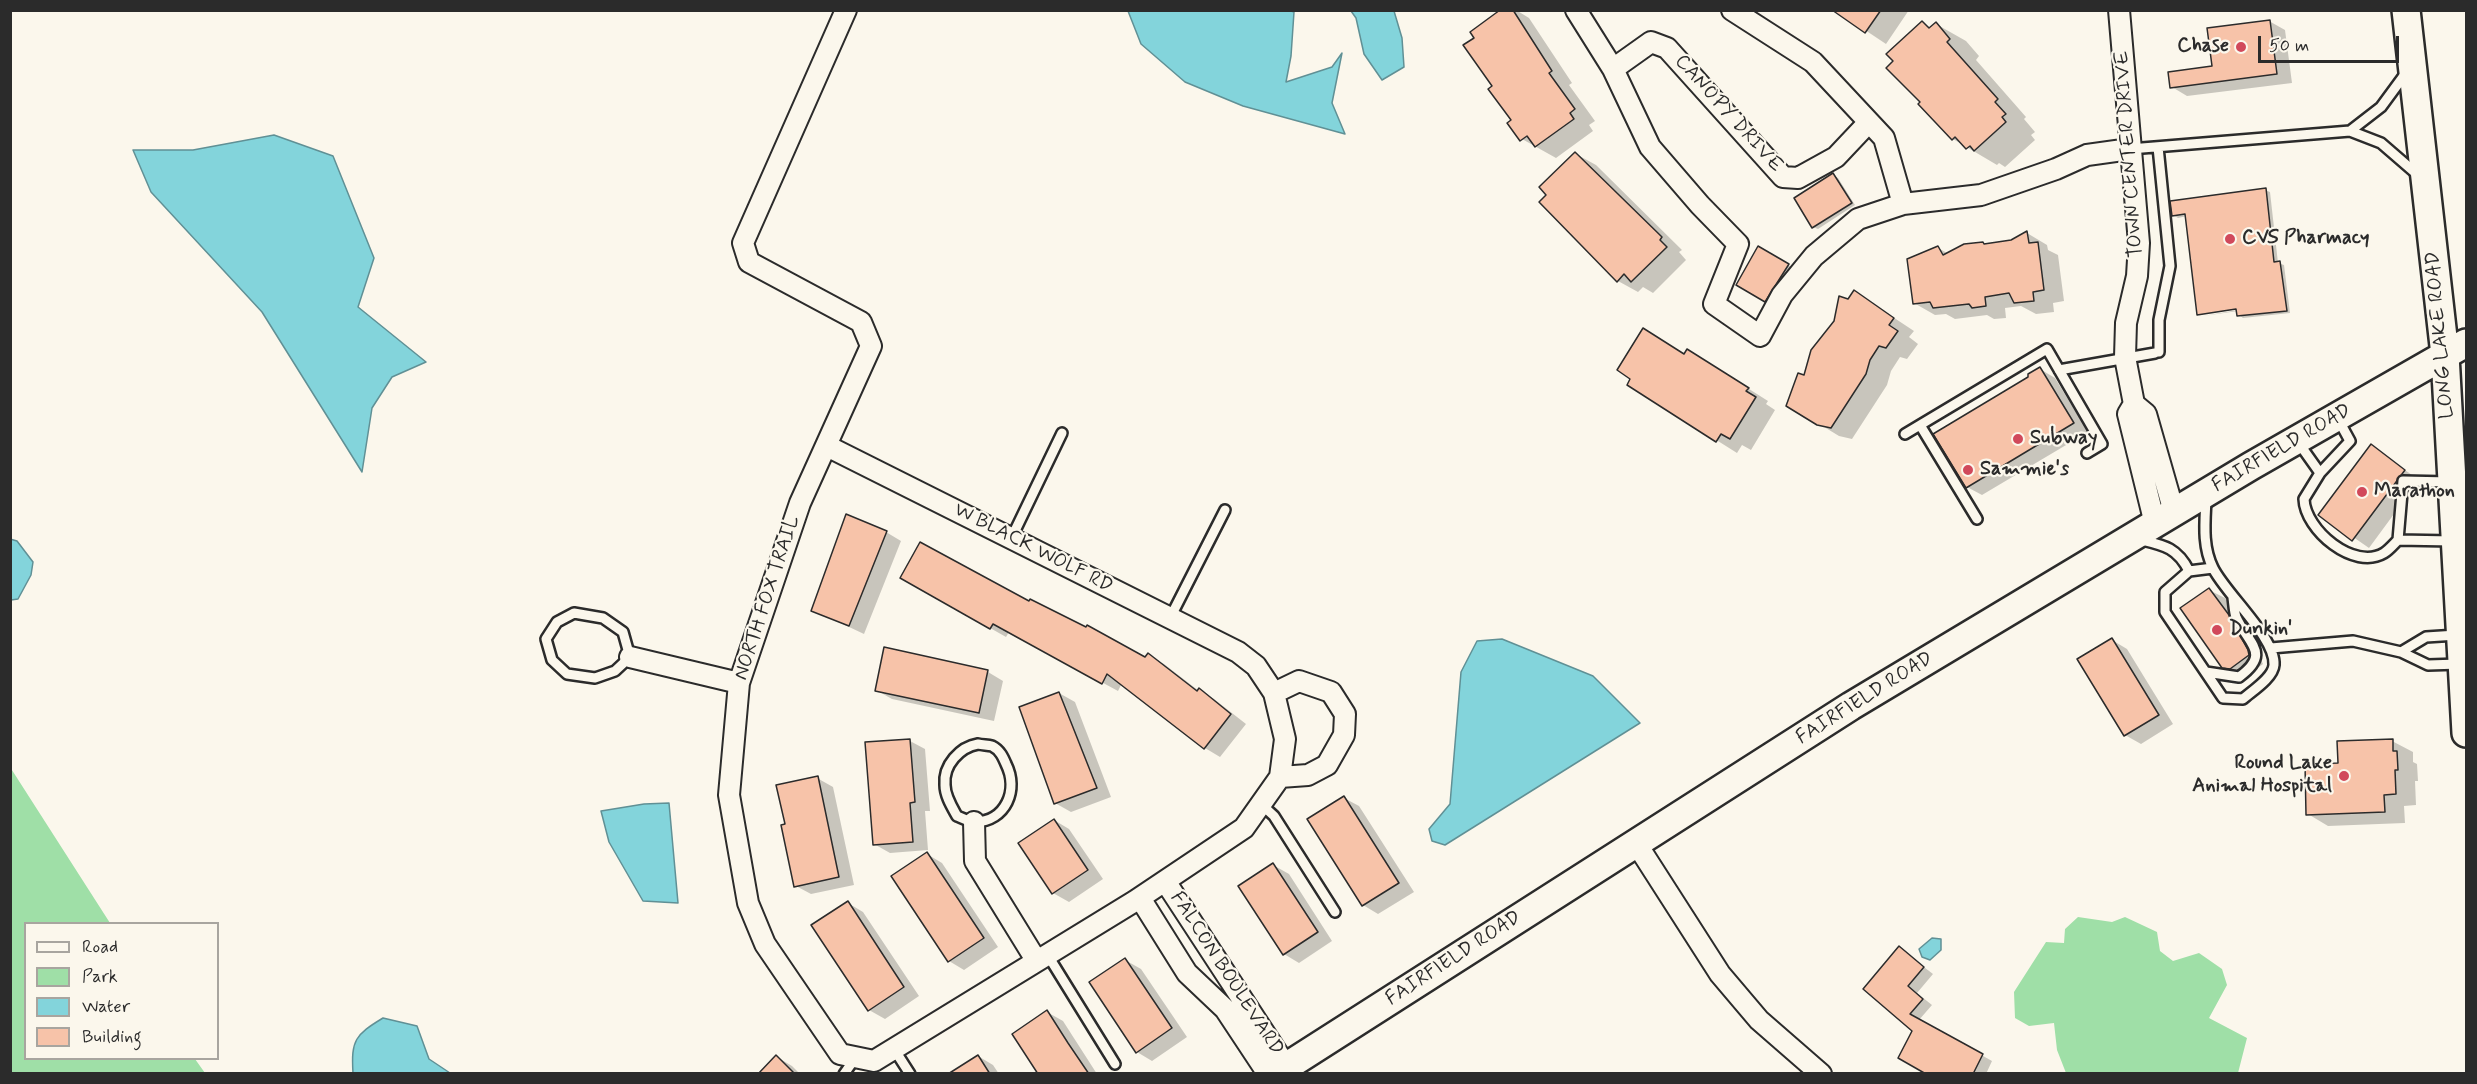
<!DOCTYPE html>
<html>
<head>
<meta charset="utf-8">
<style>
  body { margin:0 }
  #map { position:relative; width:2477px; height:1084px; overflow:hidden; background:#fbf7ec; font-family:Mynerve,sans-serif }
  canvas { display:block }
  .frame { position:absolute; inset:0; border:12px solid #2b2b2b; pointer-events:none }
  .legend { position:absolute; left:24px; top:922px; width:195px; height:138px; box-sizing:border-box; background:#fbf7ec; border:2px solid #a8a59f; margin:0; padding:8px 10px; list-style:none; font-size:18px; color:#2b2b2b }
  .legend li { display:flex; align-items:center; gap:12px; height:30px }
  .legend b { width:30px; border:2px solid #a8a59f }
  .scale { position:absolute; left:2258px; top:36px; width:141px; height:27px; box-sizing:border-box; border:3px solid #2b2b2b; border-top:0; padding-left:8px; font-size:18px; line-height:21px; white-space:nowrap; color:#2b2b2b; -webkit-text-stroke:4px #fbf7ec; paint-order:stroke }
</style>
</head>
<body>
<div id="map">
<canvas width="2477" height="1084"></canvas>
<div class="frame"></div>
<ul class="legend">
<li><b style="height:8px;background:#fbf7ec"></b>Road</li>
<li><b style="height:16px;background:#9fdfa7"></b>Park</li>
<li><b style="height:16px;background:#83d4db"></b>Water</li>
<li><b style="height:16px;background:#f7c3a9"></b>Building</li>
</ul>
<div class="scale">50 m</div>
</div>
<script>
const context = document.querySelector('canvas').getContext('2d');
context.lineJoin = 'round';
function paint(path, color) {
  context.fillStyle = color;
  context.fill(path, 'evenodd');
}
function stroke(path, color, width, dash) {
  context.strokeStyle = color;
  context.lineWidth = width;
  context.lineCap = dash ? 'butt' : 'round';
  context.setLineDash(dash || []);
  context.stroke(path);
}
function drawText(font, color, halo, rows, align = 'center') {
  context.font = font + ' Mynerve,sans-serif';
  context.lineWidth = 4.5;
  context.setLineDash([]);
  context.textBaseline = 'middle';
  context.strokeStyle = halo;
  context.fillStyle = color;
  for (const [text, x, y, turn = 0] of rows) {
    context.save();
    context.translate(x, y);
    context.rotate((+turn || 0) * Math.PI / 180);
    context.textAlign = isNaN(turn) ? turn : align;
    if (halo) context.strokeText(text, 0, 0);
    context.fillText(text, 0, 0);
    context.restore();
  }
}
paint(new Path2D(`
  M10,767L110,923L26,924V1058L195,1059L205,1073H11Z
  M2078,917L2112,922L2125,917L2157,932L2160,951L2173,961L2199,953L2222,969L2227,985L2209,1018L2247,1038L2238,1073H2066L2057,1050L2054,1023L2029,1026L2015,1018L2014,992L2046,942L2064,943L2065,929Z`), '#9fdfa7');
const water = new Path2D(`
  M1128,11H1291L1294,12L1291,56L1286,82L1332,67L1342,53L1332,103L1345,134L1243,106L1185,82L1141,44Z
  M1351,11H1394L1402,38L1404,67L1382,80L1364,54L1356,18Z
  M274,135L333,156L374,258L358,307L426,362L392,377L372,408L362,472L262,312L151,192L133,150H193Z
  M10,539L17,541L33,562L31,575L18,599L11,600Z
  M1502,639L1593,676L1640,723L1445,845L1432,841L1429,829L1450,804L1461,672L1477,641Z
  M669,803L678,903L643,901L609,842L601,811L644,804Z
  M1932,938L1941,939V950L1930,960L1922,957L1919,949Z
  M383,1018L417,1026L429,1059L450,1073H353C351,1040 355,1035 383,1018Z`);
paint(water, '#83d4db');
stroke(water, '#609095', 1.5);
paint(new Path2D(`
  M1502,10H1516L1529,18L1572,83L1569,85L1595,121L1589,125L1593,131L1556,158L1522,139L1494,86L1476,38Z
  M1835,10H1909L1886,44Z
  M2269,21L2285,30L2292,83L2187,96L2172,87L2213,68Z
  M1922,23L1931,28L1936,24L1966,41L1979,56L1976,60L2026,117L2024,119L2035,132L2031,135L2035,140L2005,167L1999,163L1997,165L1953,139Z
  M1576,154L1596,165L1682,250L1679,252L1686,260L1653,293L1643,287L1638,292L1618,281L1548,195Z
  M1833,175L1838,178L1855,205L1818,229L1813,227Z
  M2265,190L2270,192L2278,263L2284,265L2290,313L2243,318L2239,315L2238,311L2203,316L2244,309V306L2198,314L2187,216L2178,218L2173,215Z
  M2027,233L2047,245L2048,250L2058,255L2064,301L2053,303L2054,312L2036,314L2021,306L2005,308L2006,318L1994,319L1987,315L1955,319L1946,314L1935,315L1914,303L1938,248L1949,254L2011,242Z
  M1759,248L1793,268L1770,303L1738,285Z
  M1855,292L1914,331L1909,337L1918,344L1907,359L1900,357L1891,371L1887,385L1852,439L1839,436L1788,405L1835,321Z
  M1708,363L1768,401L1766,404L1775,410L1751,450L1742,445L1737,453L1629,385Z
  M2040,369L2055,378L2088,432L1982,495L1967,487L2029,378Z
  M2371,446L2419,480L2369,548L2320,514Z
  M846,516L886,532L901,541L864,634L813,610Z
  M902,578L1030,603L1146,659L1149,655L1164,664L1199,691L1214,699L1246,724L1220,757L1205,748L1122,683L1118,691L1009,632L1006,637Z
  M2209,590L2225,598L2244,625L2263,664L2246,677L2239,676L2223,666Z
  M2112,640L2127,649L2173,724L2141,744L2125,735Z
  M988,672L1003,681L994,721L892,699L876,690Z
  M1059,693L1075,702L1111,797L1071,812L1055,803Z
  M910,741L925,749L930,811H925L928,850L890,853L874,844Z
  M2392,741L2413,752V762L2417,764L2418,781H2415L2416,805L2404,806L2405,823L2328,826L2308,814L2339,764Z
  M817,778L833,787L854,885L811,894L796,886L786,825Z
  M1344,798L1359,806L1414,892L1378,914L1363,905L1309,820Z
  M1054,820L1069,829L1103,879L1069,902L1053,893L1020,844Z
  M927,854L942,863L998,947L964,970L949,961Z
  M1273,865L1289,874L1332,941L1299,963L1284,954Z
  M848,903L863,912L919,996L885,1019L869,1010Z
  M1899,948L1933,974L1917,993L1932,1005L1919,1020L1992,1061L1986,1074H1929L1914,1030L1865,989Z
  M1125,960L1141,969L1187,1037L1152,1061L1137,1052Z
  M1047,1012L1063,1021L1097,1074H1040Z
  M978,1056L993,1065L999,1074H951Z
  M777,1057L792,1066L800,1074H760Z`), '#0003');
const building = new Path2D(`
  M1500,10H1513L1552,71L1549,73L1575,109L1570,113L1574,119L1535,147L1527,136L1520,141L1507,123L1511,120L1488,89L1492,86L1463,45L1474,38L1470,32Z
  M1832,10H1881L1865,33Z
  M2270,20L2277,74L2170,88L2168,72L2212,66L2207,28Z
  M1922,21L1929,28L1936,22L1950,39L1947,42L1998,99L1995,102L2006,114L2002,117L2006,122L1974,151L1970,146L1966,149L1955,137L1952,140L1918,104L1920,102L1886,68L1893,61L1886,54Z
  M1575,152L1662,237L1660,240L1667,247L1631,282L1624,274L1617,282L1539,202L1546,195L1539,187Z
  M1833,173L1852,203L1812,228L1794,198Z
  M2266,188L2274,262L2280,261L2287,311L2237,316L2236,309L2197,315L2185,214L2172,216L2170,201Z
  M2027,231L2029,243L2038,242L2044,290L2033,292L2034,301L2014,303L2009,293L1985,297L1986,306L1972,308L1969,304L1933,308L1930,302L1913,304L1907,259L1938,246L1943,255L1964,244L1983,242L1984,244L2011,240Z
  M1758,246L1789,264L1765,302L1736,285Z
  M1854,290L1894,318L1889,325L1898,331L1886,348L1879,346L1870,360L1866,374L1831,428L1817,425L1786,406L1798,373L1804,375L1811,350L1834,321L1839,296L1848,299Z
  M1643,328L1684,354L1687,349L1749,388L1746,391L1756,397L1730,439L1721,434L1716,442L1627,385L1630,379L1617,370Z
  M2040,367L2074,423L1966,488L1933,434L2028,377V374Z
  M2371,444L2405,470L2352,541L2318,515Z
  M846,514L887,531L849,626L811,611Z
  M920,542L1029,601L1030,599L1086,627L1087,625L1145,657L1148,653L1197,691L1199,688L1231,714L1204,749L1107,674L1102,684L993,624L990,629L900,578Z
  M2209,588L2229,615L2248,650L2249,655L2230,669L2222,668L2180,608Z
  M2112,638L2159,715L2124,736L2077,659Z
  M884,647L988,670L979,713L875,691Z
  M1059,692L1097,788L1054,804L1019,707Z
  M910,739L915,802L910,803L913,842L873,845L865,742Z
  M2393,739V751H2397L2398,770H2395L2396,794L2384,795L2385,812L2306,815L2305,764L2338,763L2337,741Z
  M818,776L839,877L794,887L781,825L785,824L776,785Z
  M1344,796L1399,883L1362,906L1307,819Z
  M1054,819L1088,870L1052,894L1018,843Z
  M927,852L984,938L948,962L891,876Z
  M1273,863L1318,932L1283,955L1238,886Z
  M848,901L904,987L868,1011L811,925Z
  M1899,946L1924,967L1908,986L1923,999L1910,1014L1983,1054L1973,1074H1926L1898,1058L1912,1031L1863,989Z
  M1125,958L1172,1028L1136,1053L1089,982Z
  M1047,1010L1068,1043L1089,1074H1038L1012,1034Z
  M776,1055L795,1074H758Z
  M978,1055L990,1074H948Z`);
paint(building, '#f7c3a9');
stroke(building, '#2b2b2b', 1.5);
const lane = new Path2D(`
  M2350,131L2381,107L2406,73
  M2158,147L2170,266L2159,320V352
  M2130,149L2350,131L2381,143L2418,175
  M2059,370L2155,353
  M1920,425L1977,519
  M1905,434L2047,349L2102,444L2087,453
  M2298,442L2320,473L2304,499C2305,530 2354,571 2384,553C2389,550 2394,544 2398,540L2403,481L2450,482
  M2320,473L2350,441L2338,419
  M2206,499C2205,522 2202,546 2213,568C2225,593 2276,638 2274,665C2273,678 2252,691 2243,699L2223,698L2165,612V592L2189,571L2213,568
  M1011,539L1062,433
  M2138,539C2163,545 2177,547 2189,571
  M2398,540L2453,541
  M574,613L603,618L623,632L630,657L615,671L595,678L567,674L552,660L546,639L557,622Z
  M1170,618L1225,510
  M2271,648L2353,641L2401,652L2428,665L2459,664
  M2401,652L2426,637L2457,635
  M2206,672L2239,677C2272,653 2248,644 2236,617C2234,611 2234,604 2233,598
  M978,744C983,745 988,745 992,746C1000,750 1003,757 1006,764C1019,790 1006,821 975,822C969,822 962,818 957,816C952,807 945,796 945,785C943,765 960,747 978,744Z
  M1261,804L1274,816L1335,912
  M1047,954L1115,1064
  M894,1049L910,1074
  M844,1074L856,1057`);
const street = new Path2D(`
  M1576,10L1613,69L1650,147L1700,205L1738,244L1714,304L1760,336L1782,295L1814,256L1858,219L1903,204
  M1732,10L1813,62L1884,138L1903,204L1981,195L2056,169L2087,155L2130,149
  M2119,10L2139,243L2137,276L2126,323L2125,357L2134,404L2146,414L2174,512
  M1613,69L1651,42L1667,48L1783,177L1798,178L1836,157L1869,122
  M2134,404L2128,414L2155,524
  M827,446L1238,652L1256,666L1274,693L1285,739L1280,777L1244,828L1135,901L874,1061L840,1054L765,944L748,903L729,795L739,683L800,503L871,346L861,322L749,262L743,243L846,10
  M630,657L739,683
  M1274,693L1299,681L1331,692L1345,714L1344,735L1327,765L1308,775L1280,777
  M974,822L975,861L1036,960
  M1636,843L1720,974L1759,1020L1821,1074
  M1165,881L1286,1066
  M1140,898L1187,973L1225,1009L1268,1074`);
const secondary = new Path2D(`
  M2406,10L2445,355L2466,733
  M1275,1074L1851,706L2251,466L2466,343`);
stroke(lane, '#2b2b2b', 14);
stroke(street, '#2b2b2b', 24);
stroke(secondary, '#2b2b2b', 32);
stroke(lane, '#fbf7ec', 9);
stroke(street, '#fbf7ec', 20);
stroke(secondary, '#fbf7ec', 27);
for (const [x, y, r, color] of [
  [2241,47,6,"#d1495b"],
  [2230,239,6,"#d1495b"],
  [2018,439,6,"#d1495b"],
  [1968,470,6,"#d1495b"],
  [2362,492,6,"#d1495b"],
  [2217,630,6,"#d1495b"],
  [2344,776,6,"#d1495b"]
]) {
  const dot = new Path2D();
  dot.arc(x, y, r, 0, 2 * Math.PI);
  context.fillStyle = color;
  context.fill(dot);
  stroke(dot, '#fbf7ec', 2);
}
drawText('bold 20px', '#2b2b2b', '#fbf7ec', [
  ["Chase",2229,47,"right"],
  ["CVS Pharmacy",2242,239],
  ["Subway",2030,439],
  ["Sammie's",1980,470],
  ["Marathon",2374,492],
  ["Dunkin'",2229,630],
  ["Round Lake",2332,764,"right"],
  ["Animal Hospital",2332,787,"right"]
], 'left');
drawText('20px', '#2b2b2b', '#fbf7ec', [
  ["CANOPY DRIVE",1728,114,48],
  ["TOWN CENTER DRIVE",2130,154,-94],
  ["LONG LAKE ROAD",2441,335,-95],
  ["FAIRFIELD ROAD",2282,449,-30],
  ["W BLACK WOLF RD",1033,549,27],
  ["NORTH FOX TRAIL",768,598,-72],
  ["FAIRFIELD ROAD",1865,699,-32],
  ["FAIRFIELD ROAD",1454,959,-33],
  ["FALCON BOULEVARD",1226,974,57]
]);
</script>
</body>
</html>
